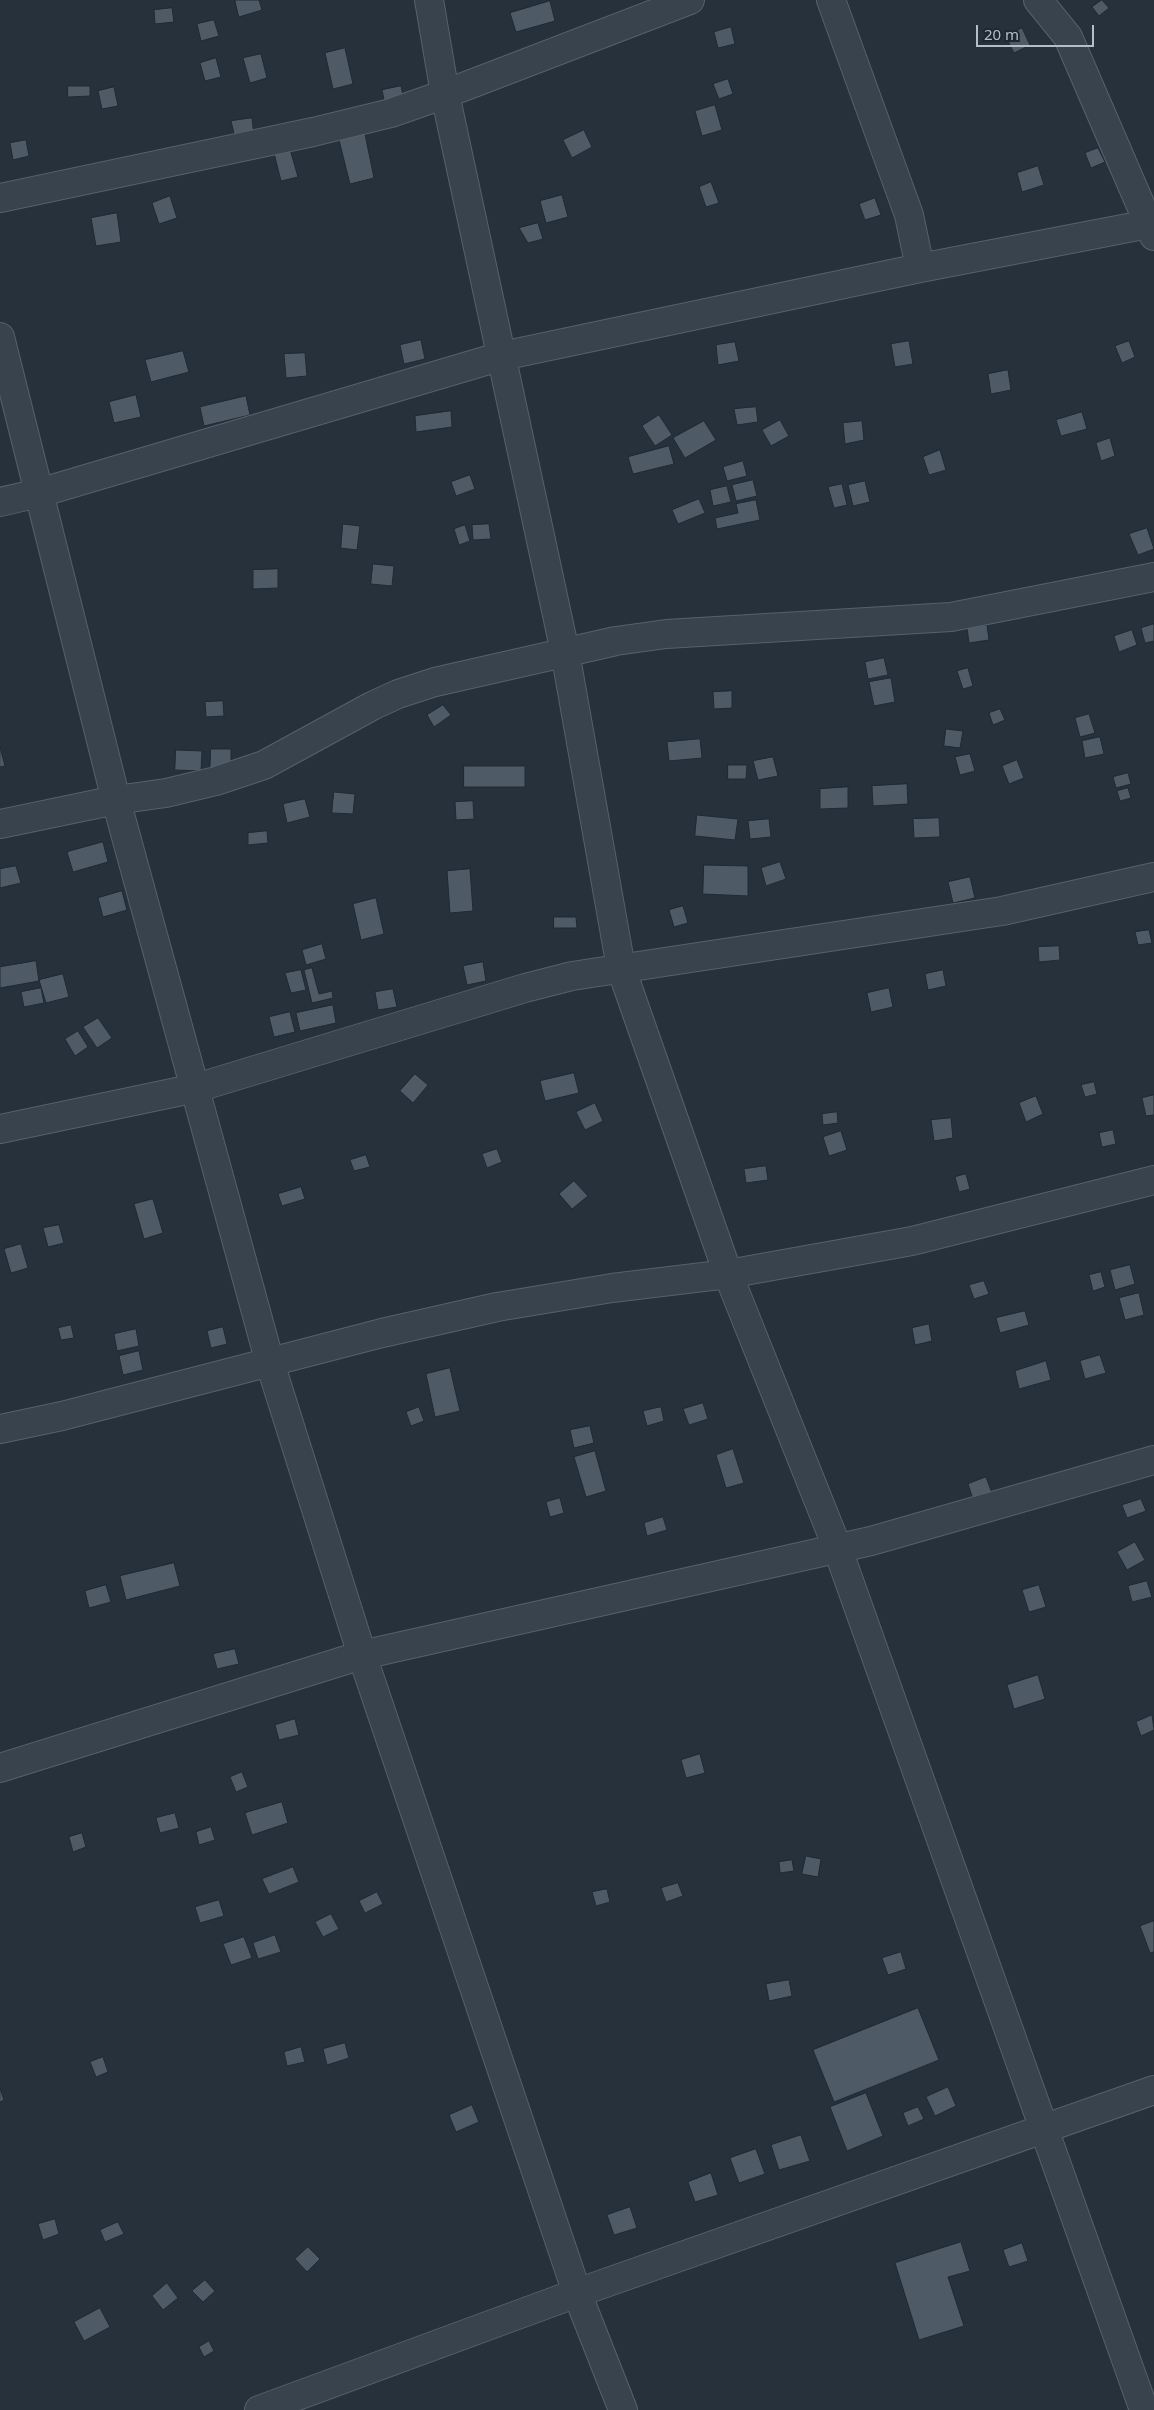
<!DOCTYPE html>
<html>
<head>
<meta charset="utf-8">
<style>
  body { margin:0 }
  #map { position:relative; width:1154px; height:2410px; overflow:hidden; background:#26313c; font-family:"Noto Sans",sans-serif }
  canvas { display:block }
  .scale { position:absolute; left:976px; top:25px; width:118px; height:22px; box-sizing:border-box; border:2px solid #b5bec8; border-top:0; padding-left:6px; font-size:15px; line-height:18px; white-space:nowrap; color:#b5bec8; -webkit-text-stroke:4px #1e2832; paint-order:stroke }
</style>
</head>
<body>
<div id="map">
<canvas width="1154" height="2410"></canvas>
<div class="scale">20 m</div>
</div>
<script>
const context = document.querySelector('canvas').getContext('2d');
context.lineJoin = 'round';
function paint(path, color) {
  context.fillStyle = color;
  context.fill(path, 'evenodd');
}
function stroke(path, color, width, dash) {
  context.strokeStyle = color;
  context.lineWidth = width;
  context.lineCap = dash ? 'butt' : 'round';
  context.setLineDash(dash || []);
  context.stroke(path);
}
const building = new Path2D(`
  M235,0H259L262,10L239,17Z
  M1102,0L1109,8L1099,16L1092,7Z
  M550,1L555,21L516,32L510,13Z
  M172,8L174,22L155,24L154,10Z
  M214,20L219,36L201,41L197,24Z
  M731,27L735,44L718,48L714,32Z
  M1022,28L1030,45L1014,53L1006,37Z
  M345,48L353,84L333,89L325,53Z
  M261,54L267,78L250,83L243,58Z
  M216,58L221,77L205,81L200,63Z
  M728,79L733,94L719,99L713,84Z
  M68,86H90V96L68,97Z
  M401,86L404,100L385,104L382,90Z
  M114,87L118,106L102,109L98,91Z
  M715,105L722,130L702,136L695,111Z
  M252,118L254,135L235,138L231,121Z
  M584,130L592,147L572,158L563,140Z
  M365,134L374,178L350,184L339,140Z
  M26,140L29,156L13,160L10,143Z
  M1098,148L1105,162L1091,168L1085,153Z
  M290,149L298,177L281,181L274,153Z
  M1038,166L1044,185L1022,192L1017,173Z
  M711,182L719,203L706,207L699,187Z
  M562,195L568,217L546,223L540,201Z
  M170,196L177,218L159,224L152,203Z
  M875,198L881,215L865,220L859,204Z
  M117,213L121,242L96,246L91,218Z
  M538,223L543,239L528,243L519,228Z
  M421,340L425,359L404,364L400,345Z
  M909,341L913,364L895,367L891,344Z
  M1129,341L1135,357L1122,363L1115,346Z
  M735,342L739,361L718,365L716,345Z
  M183,351L189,372L151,382L145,360Z
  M305,353L307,376L286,378L284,354Z
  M1008,370L1011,390L991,394L988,374Z
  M136,395L141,417L114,423L109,402Z
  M246,396L250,415L204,426L200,407Z
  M756,407L758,422L737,425L734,409Z
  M451,411L452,427L416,432L415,416Z
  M1082,412L1087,429L1061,436L1056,420Z
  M659,415L672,435L655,446L642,426Z
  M780,420L789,436L771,446L762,430Z
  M704,421L716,440L685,458L673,438Z
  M862,421L864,440L845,444L843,423Z
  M1110,438L1115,456L1101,461L1096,443Z
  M669,446L674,464L633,474L628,457Z
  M940,450L946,470L929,475L923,457Z
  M743,461L747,476L727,481L723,467Z
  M470,475L475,489L456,496L451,482Z
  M753,480L757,496L736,501L732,485Z
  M865,481L870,502L853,506L848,485Z
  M842,484L847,505L834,508L828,487Z
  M727,486L731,502L713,506L710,490Z
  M699,499L705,513L678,524L672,510Z
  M756,500L760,520L717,529L715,518L738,513L736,504Z
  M343,524L360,526L357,550L341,548Z
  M489,524L491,539L473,540L472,525Z
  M465,525L470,541L459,545L454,529Z
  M1147,528L1154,549L1138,555L1129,534Z
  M373,564L394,566L392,586L371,584Z
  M278,569V588L253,589V570Z
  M1154,624V641L1145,643L1141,628Z
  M987,625L989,640L969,643L967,628Z
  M1132,630L1137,645L1119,652L1114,636Z
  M884,658L888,675L868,679L865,662Z
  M968,668L973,686L963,689L957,671Z
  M891,678L895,702L874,706L869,682Z
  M732,691V708L714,709L713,692Z
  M223,701L224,716L206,717L205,702Z
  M443,705L451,715L434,727L427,715Z
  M1000,709L1005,720L993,725L989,713Z
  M1089,714L1095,733L1080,737L1075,718Z
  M946,729L963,731L960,748L944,746Z
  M1100,737L1104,754L1085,758L1082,741Z
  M700,739L702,758L669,761L667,742Z
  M0,747L5,766L0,767Z
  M211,749H231V771H210Z
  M176,750L202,751L201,771L175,770Z
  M970,754L975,771L960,775L955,757Z
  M773,757L778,776L758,780L753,761Z
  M1017,760L1024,778L1009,784L1002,766Z
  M728,765H747L746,779H728Z
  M464,766H525V787H464Z
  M1128,773L1131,784L1116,788L1113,777Z
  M907,784L908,804L873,806L872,786Z
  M848,787V808L820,809V789Z
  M1128,788L1131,798L1120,801L1117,791Z
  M334,792L355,794L353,814L332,813Z
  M305,799L310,817L287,823L283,804Z
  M473,801L474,819L456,820L455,802Z
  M697,815L738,819L735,840L695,836Z
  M939,818L940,837L914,838L913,819Z
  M769,819L771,837L750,839L748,821Z
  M267,831L268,843L248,845V833Z
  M103,842L108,862L73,872L67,852Z
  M780,862L786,879L766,886L761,868Z
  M704,865L748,866V896L703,894Z
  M16,866L21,883L0,888V869Z
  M470,869L473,911L450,913L447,871Z
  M970,877L975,898L953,903L948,882Z
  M122,891L127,910L103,917L98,898Z
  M376,898L384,934L361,940L353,904Z
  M683,906L688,923L674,927L669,910Z
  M554,917H576L577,928H554Z
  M1149,930L1152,943L1138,945L1135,932Z
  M322,944L326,959L306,965L302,950Z
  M1059,946L1060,960L1039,962L1038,947Z
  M36,961L39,981L0,988V967Z
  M483,962L486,981L467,985L463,966Z
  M312,968L319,994L332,991L333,998L312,1003L304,970Z
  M301,970L306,990L291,993L285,973Z
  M943,970L946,986L928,990L925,974Z
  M63,974L69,997L46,1003L39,980Z
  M41,988L44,1003L24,1007L21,992Z
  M889,988L893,1007L871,1012L867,993Z
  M393,989L397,1007L378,1010L375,992Z
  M333,1005L336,1023L300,1031L296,1013Z
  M290,1012L295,1032L274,1037L269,1017Z
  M98,1018L112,1038L97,1048L83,1027Z
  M78,1031L88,1047L75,1056L65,1039Z
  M574,1073L579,1093L545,1101L540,1081Z
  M415,1074L428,1085L413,1103L400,1091Z
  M1094,1082L1097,1094L1085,1097L1081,1085Z
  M1154,1095V1115L1146,1116L1142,1098Z
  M1036,1096L1043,1114L1026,1122L1019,1103Z
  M595,1103L603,1121L585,1130L576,1112Z
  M837,1112L838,1123L823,1125L822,1114Z
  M951,1118L953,1138L934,1141L931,1120Z
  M1113,1130L1116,1144L1102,1147L1099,1133Z
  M841,1131L847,1150L829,1156L823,1137Z
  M497,1149L502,1162L487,1168L482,1154Z
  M366,1155L370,1167L354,1171L350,1160Z
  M766,1166L768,1180L746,1183L744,1169Z
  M966,1174L970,1189L959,1192L955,1177Z
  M574,1181L588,1196L572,1209L559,1194Z
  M301,1187L305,1199L282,1206L278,1194Z
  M153,1199L163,1233L144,1239L134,1204Z
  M59,1225L64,1243L48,1247L43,1228Z
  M21,1244L28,1268L11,1273L4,1249Z
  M1130,1265L1135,1284L1115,1290L1110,1270Z
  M1101,1272L1105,1287L1093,1291L1089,1275Z
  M984,1281L989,1294L974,1299L969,1285Z
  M1139,1293L1144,1315L1125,1320L1119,1298Z
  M1025,1311L1029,1325L1000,1333L996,1318Z
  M929,1324L932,1341L915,1345L912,1328Z
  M71,1325L74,1338L61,1340L58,1328Z
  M223,1327L227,1344L211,1348L207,1331Z
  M136,1329L139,1346L117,1351L114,1334Z
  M139,1351L143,1370L123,1375L119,1356Z
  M1100,1355L1106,1373L1085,1379L1080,1361Z
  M1046,1361L1051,1380L1019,1389L1015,1371Z
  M450,1368L460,1411L435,1417L426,1374Z
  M703,1403L708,1419L689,1425L683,1409Z
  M419,1407L424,1421L411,1426L406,1412Z
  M661,1407L664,1421L647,1426L643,1411Z
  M590,1426L594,1443L574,1448L570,1430Z
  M733,1449L744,1483L726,1488L716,1455Z
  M595,1451L606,1491L586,1497L574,1457Z
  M986,1477L992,1493L973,1499L968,1484Z
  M560,1498L564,1513L550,1517L546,1502Z
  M1141,1499L1146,1511L1127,1518L1122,1505Z
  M663,1517L667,1530L647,1536L644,1523Z
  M1135,1542L1145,1560L1127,1570L1117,1552Z
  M174,1563L180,1586L126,1600L120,1576Z
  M1147,1581L1152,1597L1132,1602L1128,1586Z
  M106,1585L111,1602L89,1608L85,1591Z
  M1039,1585L1046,1607L1029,1612L1022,1590Z
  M235,1649L239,1664L217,1669L213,1654Z
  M1038,1675L1045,1699L1014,1709L1007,1685Z
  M1152,1715L1154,1730L1141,1736L1136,1722Z
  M295,1719L299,1735L279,1740L275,1725Z
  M700,1754L705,1773L686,1778L681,1760Z
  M242,1772L248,1787L236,1792L230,1777Z
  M282,1802L288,1823L252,1835L245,1813Z
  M175,1813L179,1828L160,1833L156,1818Z
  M211,1827L215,1840L199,1845L196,1832Z
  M82,1833L86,1847L73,1852L69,1837Z
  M806,1856L821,1859L818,1877L802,1874Z
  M792,1860L794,1871L780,1873L779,1862Z
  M293,1867L299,1882L269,1894L262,1879Z
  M678,1883L683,1896L666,1902L661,1888Z
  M607,1889L610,1902L596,1906L592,1892Z
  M377,1892L383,1904L365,1913L359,1901Z
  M219,1900L224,1916L200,1923L195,1907Z
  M331,1914L339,1929L323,1937L315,1922Z
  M1154,1921V1952L1150,1953L1140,1926Z
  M275,1935L281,1952L258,1959L253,1943Z
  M244,1937L252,1958L231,1965L223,1944Z
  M901,1952L906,1969L888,1975L882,1958Z
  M789,1980L792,1996L769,2001L766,1984Z
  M918,2008L939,2060L834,2102L813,2050Z
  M345,2043L349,2058L327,2065L323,2049Z
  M301,2047L305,2062L287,2066L284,2052Z
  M103,2057L108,2072L96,2077L90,2062Z
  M948,2087L956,2106L935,2116L926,2097Z
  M0,2088L4,2100L0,2102Z
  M866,2093L883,2136L847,2151L830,2107Z
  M472,2105L479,2122L456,2132L449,2115Z
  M918,2107L924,2119L908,2126L903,2113Z
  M801,2135L810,2161L779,2170L771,2145Z
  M756,2149L765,2174L739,2183L730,2158Z
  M711,2173L718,2195L695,2202L688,2182Z
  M630,2207L637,2228L614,2235L607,2215Z
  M55,2219L59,2234L43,2240L38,2224Z
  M118,2222L124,2234L105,2242L100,2230Z
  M961,2242L970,2271L948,2277L964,2326L919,2340L895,2263Z
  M1022,2243L1028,2261L1009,2267L1003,2250Z
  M308,2247L320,2259L307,2272L295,2259Z
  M205,2280L215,2291L203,2302L192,2291Z
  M167,2283L178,2298L163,2310L152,2296Z
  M100,2308L110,2327L84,2341L74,2322Z
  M209,2341L214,2351L204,2357L199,2347Z`);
paint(building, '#4f5a67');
stroke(building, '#202a34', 1);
const minor = new Path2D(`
  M429,0L445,94L565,652L621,968L728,1274L837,1547L1144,2410
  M831,0L909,215L920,268
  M1038,0L1068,37L1154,236
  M0,198L313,132L391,113L445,94L690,0
  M0,337L116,800L270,1363L362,1655L577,2293L623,2410
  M0,502L39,493L502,356L920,268L1154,223
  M0,824L116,800L166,793L216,781L264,765L372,706L398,694L435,682L616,641L666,634L951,617L1154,577
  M0,1129L196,1088L525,988L572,976L1002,911L1154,877
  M0,1429L62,1416L382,1333L497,1307L612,1288L728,1274L912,1241L1154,1180
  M0,1768L362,1655L871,1541L1154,1460
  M259,2410L577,2293L1154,2090`);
stroke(minor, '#57616b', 30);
stroke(minor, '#39434d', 28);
</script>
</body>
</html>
